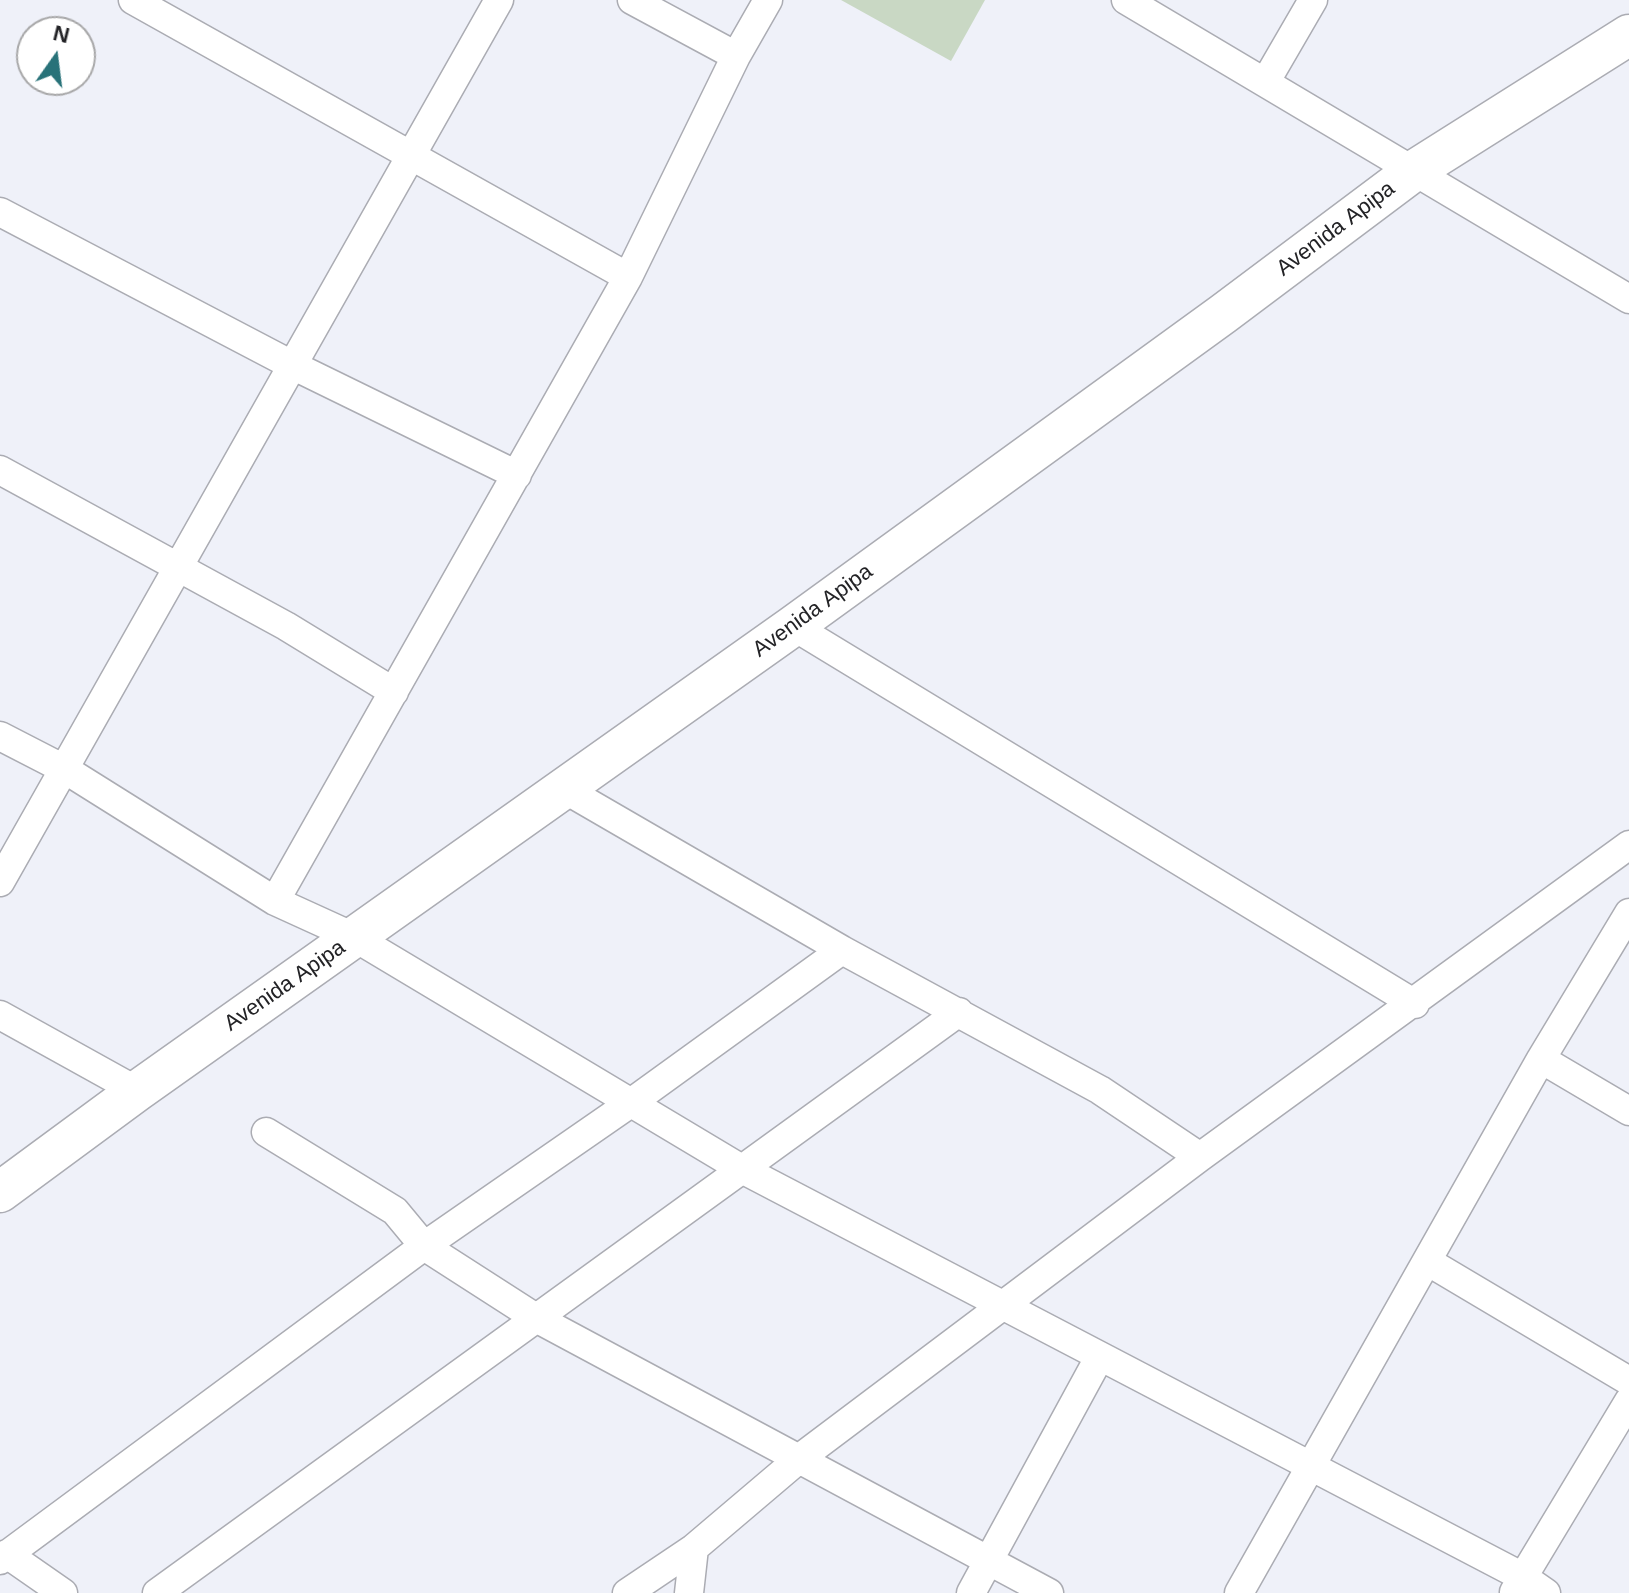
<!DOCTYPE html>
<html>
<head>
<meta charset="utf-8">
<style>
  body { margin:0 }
  #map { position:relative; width:1629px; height:1593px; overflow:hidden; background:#eff1f9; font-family:Helvetica,sans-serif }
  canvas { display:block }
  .north { position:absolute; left:16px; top:16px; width:80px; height:80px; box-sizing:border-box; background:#fff; border:2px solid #a7a7a8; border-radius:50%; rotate:14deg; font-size:22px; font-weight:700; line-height:32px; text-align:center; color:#232326 }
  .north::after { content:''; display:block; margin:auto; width:28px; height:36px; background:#287279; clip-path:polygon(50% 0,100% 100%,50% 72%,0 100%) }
</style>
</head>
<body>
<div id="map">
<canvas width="1629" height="1593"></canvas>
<div class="north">N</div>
</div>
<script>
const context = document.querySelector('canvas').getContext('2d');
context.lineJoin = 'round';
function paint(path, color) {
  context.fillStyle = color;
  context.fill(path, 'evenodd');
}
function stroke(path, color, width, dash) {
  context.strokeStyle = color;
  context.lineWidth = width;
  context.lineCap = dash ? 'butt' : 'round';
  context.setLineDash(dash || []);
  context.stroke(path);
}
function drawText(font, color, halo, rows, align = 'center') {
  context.font = font + ' Helvetica,sans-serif';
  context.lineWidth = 8;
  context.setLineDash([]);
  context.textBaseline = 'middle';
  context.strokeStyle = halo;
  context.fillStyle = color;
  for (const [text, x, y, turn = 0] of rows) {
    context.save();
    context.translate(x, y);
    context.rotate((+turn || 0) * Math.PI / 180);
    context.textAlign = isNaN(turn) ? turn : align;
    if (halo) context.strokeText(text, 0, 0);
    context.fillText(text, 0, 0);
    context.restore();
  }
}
paint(new Path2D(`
  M841,0H985L951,61Z`), '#c9d8c4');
const street = new Path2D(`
  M133,0L628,277
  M632,0L736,56
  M1126,0L1629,299
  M1266,81L1313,0
  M0,212L290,364L517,475
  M0,470L286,626L394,692
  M793,626L1415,1004
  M0,736L66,770L275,901L354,937L740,1168L1523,1577L1546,1593
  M566,790L842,950L1100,1090L1200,1157
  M0,882L499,0
  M275,901L628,277L736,56L768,0
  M0,1015L137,1091
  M1541,1059L1629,1111
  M266,1132L395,1211L424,1246L536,1318L1049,1593
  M1427,1261L1629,1381
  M7,1554L63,1593
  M0,1560L424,1246L632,1102L842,950
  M1514,1592L1629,1401
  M157,1593L959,1012
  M627,1593L694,1548L800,1458L1200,1157L1629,845
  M689,1593L694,1548
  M971,1593L1100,1356
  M1239,1593L1541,1059L1629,913`);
const secondary = new Path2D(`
  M0,1192L137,1091L793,626L1223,314L1415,170L1629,35`);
stroke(street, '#abacb3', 31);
stroke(secondary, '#abacb3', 43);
stroke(street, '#fff', 28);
stroke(secondary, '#fff', 40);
drawText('22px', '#232326', '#fff', [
  ["Avenida Apipa",1336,229,-37],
  ["Avenida Apipa",813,611,-36],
  ["Avenida Apipa",285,986,-35]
]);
</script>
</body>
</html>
